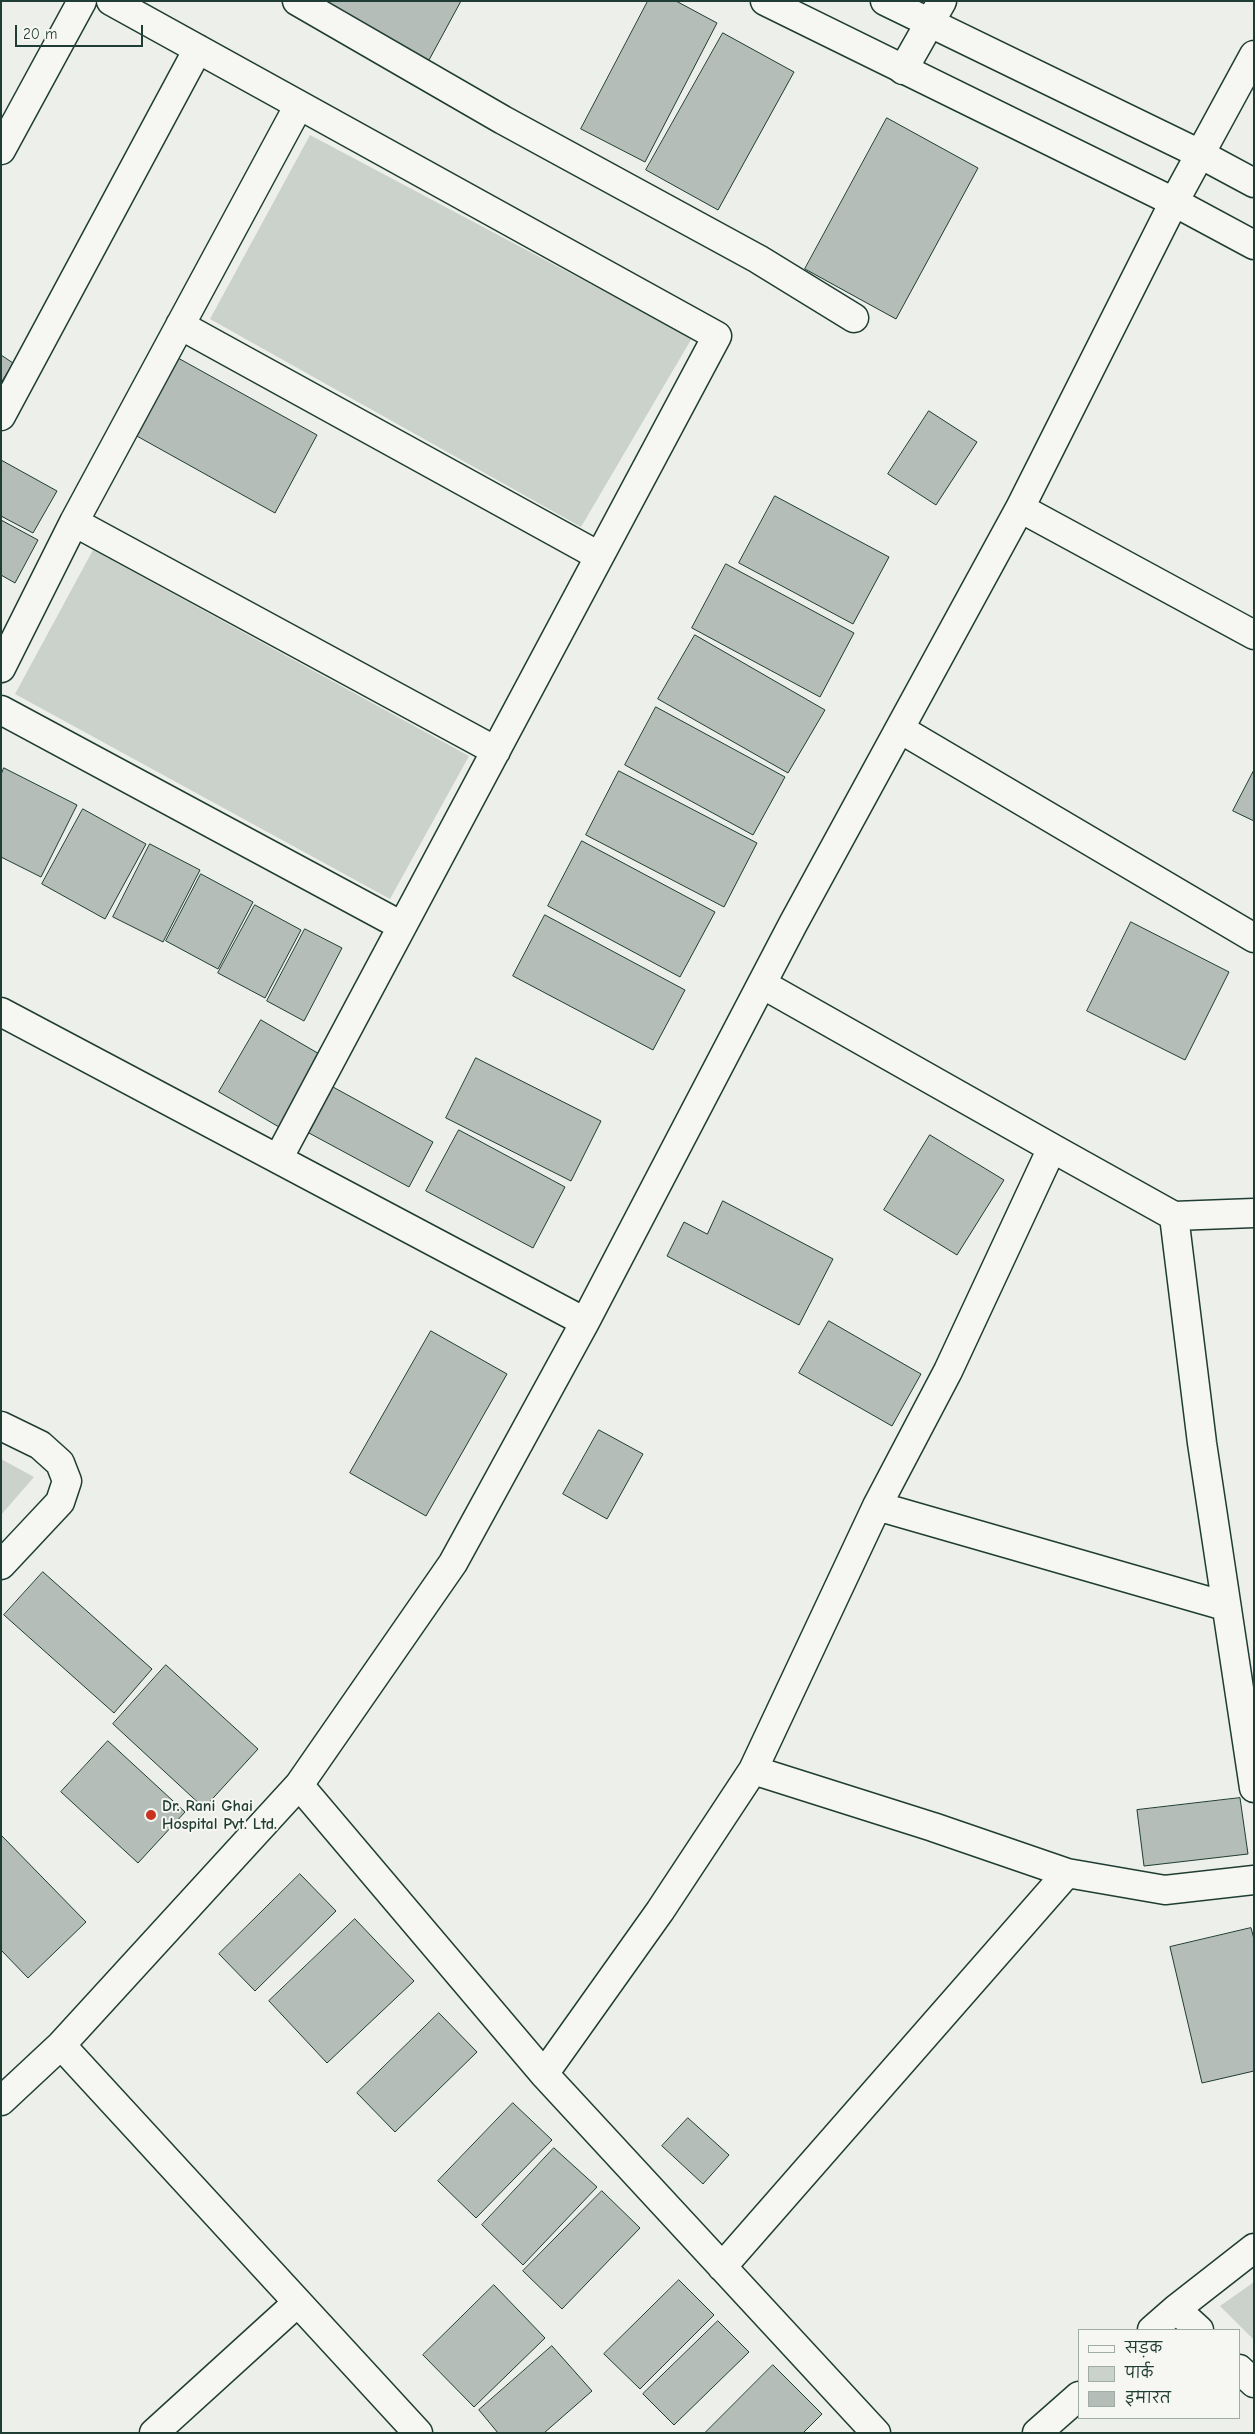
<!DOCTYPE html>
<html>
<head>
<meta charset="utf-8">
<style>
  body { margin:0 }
  #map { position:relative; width:1255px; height:2434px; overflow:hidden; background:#edefea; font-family:"Comic Neue","Playpen Sans Deva",sans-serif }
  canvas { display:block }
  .frame { position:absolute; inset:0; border:2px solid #1f3d34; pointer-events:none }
  .legend { position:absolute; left:1078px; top:2329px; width:162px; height:90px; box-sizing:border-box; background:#f6f6f2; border:1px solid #a0aca6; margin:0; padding:6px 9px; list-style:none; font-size:15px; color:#1f3d34 }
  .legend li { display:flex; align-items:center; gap:10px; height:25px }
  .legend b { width:25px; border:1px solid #a0aca6 }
  .scale { position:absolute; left:15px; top:25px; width:128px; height:22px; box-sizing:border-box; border:2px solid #1f3d34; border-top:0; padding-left:6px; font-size:15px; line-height:18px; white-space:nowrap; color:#1f3d34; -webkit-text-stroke:4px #f6f6f2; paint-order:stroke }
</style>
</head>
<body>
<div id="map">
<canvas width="1255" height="2434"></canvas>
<div class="frame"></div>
<ul class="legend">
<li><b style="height:6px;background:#f6f6f2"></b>सड़क</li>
<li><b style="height:14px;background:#cbd2cc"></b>पार्क</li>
<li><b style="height:14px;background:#b4bdb8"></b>इमारत</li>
</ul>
<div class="scale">20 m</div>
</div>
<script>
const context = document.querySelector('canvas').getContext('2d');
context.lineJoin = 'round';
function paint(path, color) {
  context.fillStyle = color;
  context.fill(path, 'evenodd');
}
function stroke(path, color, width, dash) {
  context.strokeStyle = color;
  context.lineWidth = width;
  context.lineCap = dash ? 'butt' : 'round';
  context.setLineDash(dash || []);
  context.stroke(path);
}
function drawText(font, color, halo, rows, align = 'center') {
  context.font = font + ' "Comic Neue",sans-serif';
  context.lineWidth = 4;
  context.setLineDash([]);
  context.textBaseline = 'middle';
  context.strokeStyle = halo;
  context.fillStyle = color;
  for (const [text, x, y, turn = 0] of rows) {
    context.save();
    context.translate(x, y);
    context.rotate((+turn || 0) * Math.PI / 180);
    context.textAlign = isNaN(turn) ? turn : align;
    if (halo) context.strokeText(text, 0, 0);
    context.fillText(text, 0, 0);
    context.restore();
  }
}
paint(new Path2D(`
  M310,135L692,338L581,527L210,319Z
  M93,550L469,756L390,899L15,694Z
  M1,1459L34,1477L1,1515Z
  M1254,2282V2340L1220,2306Z`), '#cbd2cc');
const building = new Path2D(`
  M320,1H461L429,60Z
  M648,1H676L717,23L645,162L581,129Z
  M723,33L794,72L718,210L646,170Z
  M887,118L978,168L896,319L805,269Z
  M1,355L13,363L1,383Z
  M178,358L317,435L275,513L135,435Z
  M929,411L977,442L936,505L888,474Z
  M1,460L57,491L33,533L1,516Z
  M775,496L889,557L853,624L739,563Z
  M1,520L38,540L15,583L1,575Z
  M726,564L854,633L820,697L692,628Z
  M695,635L825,710L788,773L658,699Z
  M656,707L785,777L753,835L625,765Z
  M4,768L77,805L41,877L1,857V775Z
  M1254,770V821L1233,811Z
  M619,771L757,843L724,907L586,835Z
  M83,809L146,844L105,919L42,884Z
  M582,841L715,912L680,977L548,906Z
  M150,844L200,870L163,942L113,917Z
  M201,874L253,902L218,969L166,941Z
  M255,905L301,930L265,998L218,973Z
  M545,915L685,990L653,1050L513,976Z
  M1131,922L1229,972L1185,1060L1087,1011Z
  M305,929L342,948L304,1021L267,1001Z
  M261,1020L321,1055L279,1127L219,1092Z
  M476,1058L601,1121L571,1181L446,1118Z
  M333,1087L433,1142L409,1187L309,1133Z
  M459,1130L565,1187L533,1248L426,1191Z
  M930,1135L1004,1180L957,1255L884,1210Z
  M723,1201L833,1259L799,1325L667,1256L684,1222L707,1234Z
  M829,1321L921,1374L892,1426L799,1373Z
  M431,1331L507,1374L426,1516L350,1473Z
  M599,1430L643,1454L607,1519L563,1494Z
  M43,1572L152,1669L114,1713L4,1615Z
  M166,1665L258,1749L204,1808L113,1724Z
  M108,1741L185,1812L138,1863L61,1792Z
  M1240,1798L1248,1854L1144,1866L1137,1810Z
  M1,1835L86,1922L28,1978L1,1950Z
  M300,1874L336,1911L255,1991L219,1954Z
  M355,1919L414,1981L327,2063L269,2001Z
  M1251,1928L1254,1939V2071L1202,2083L1170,1947Z
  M439,2013L477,2052L395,2132L357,2093Z
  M513,2103L552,2140L476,2218L438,2181Z
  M688,2118L729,2155L703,2184L662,2146Z
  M554,2148L597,2187L523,2265L482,2225Z
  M602,2191L640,2228L562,2309L523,2271Z
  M679,2280L714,2315L640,2389L604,2354Z
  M494,2285L545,2338L474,2407L423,2355Z
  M718,2321L749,2352L674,2425L643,2394Z
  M552,2346L592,2391L544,2433H498L479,2410Z
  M773,2365L822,2414L803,2433H705Z`);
paint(building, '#b4bdb8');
stroke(building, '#1f3d34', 1);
const minor = new Path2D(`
  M111,1L717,336L278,1159
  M297,1L503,120L758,259L854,318
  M903,70L942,1
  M1,150L82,1
  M180,325L599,556
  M1,416L198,49
  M1020,508L1254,635
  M74,522L496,751
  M1,668L74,522L299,105
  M1,710L402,926
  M900,729L1254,938
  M762,984L1052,1148
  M1,1012L585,1322
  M1174,1216L1202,1443L1254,1788
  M1,1426L40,1445L60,1463L67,1481L60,1502L1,1565
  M1225,1606L877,1506L948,1371L1052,1148L1174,1216L1254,1213
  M753,1770L877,1506
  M299,1785L544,2074L876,2433
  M61,2045L418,2433
  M544,2074L660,1911L753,1770L933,1827L1067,1873L1165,1890L1254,1880
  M1,2101L61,2045L299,1785L453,1563L585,1322L793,924L1020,508L1174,202L1254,55
  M722,2267L1067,1873
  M1152,2330L1176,2309
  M1199,2330L1176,2309L1254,2248
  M1239,2369L1254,2383
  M154,2433L297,2303
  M1037,2433L1079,2396`);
const tertiary = new Path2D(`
  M765,1L1174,202L1254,245
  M885,1L1200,154L1254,183`);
stroke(minor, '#1f3d34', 31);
stroke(tertiary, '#1f3d34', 31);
stroke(minor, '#f6f6f2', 28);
stroke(tertiary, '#f6f6f2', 28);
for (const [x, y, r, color] of [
  [151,1815,6,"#c8321e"]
]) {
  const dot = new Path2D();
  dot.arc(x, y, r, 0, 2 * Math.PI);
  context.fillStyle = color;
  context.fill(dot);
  stroke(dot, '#f6f6f2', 2);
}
drawText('bold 16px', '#1f3d34', '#f6f6f2', [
  ["Dr. Rani Ghai",162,1806],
  ["Hospital Pvt. Ltd.",162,1824]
], 'left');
</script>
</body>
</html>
